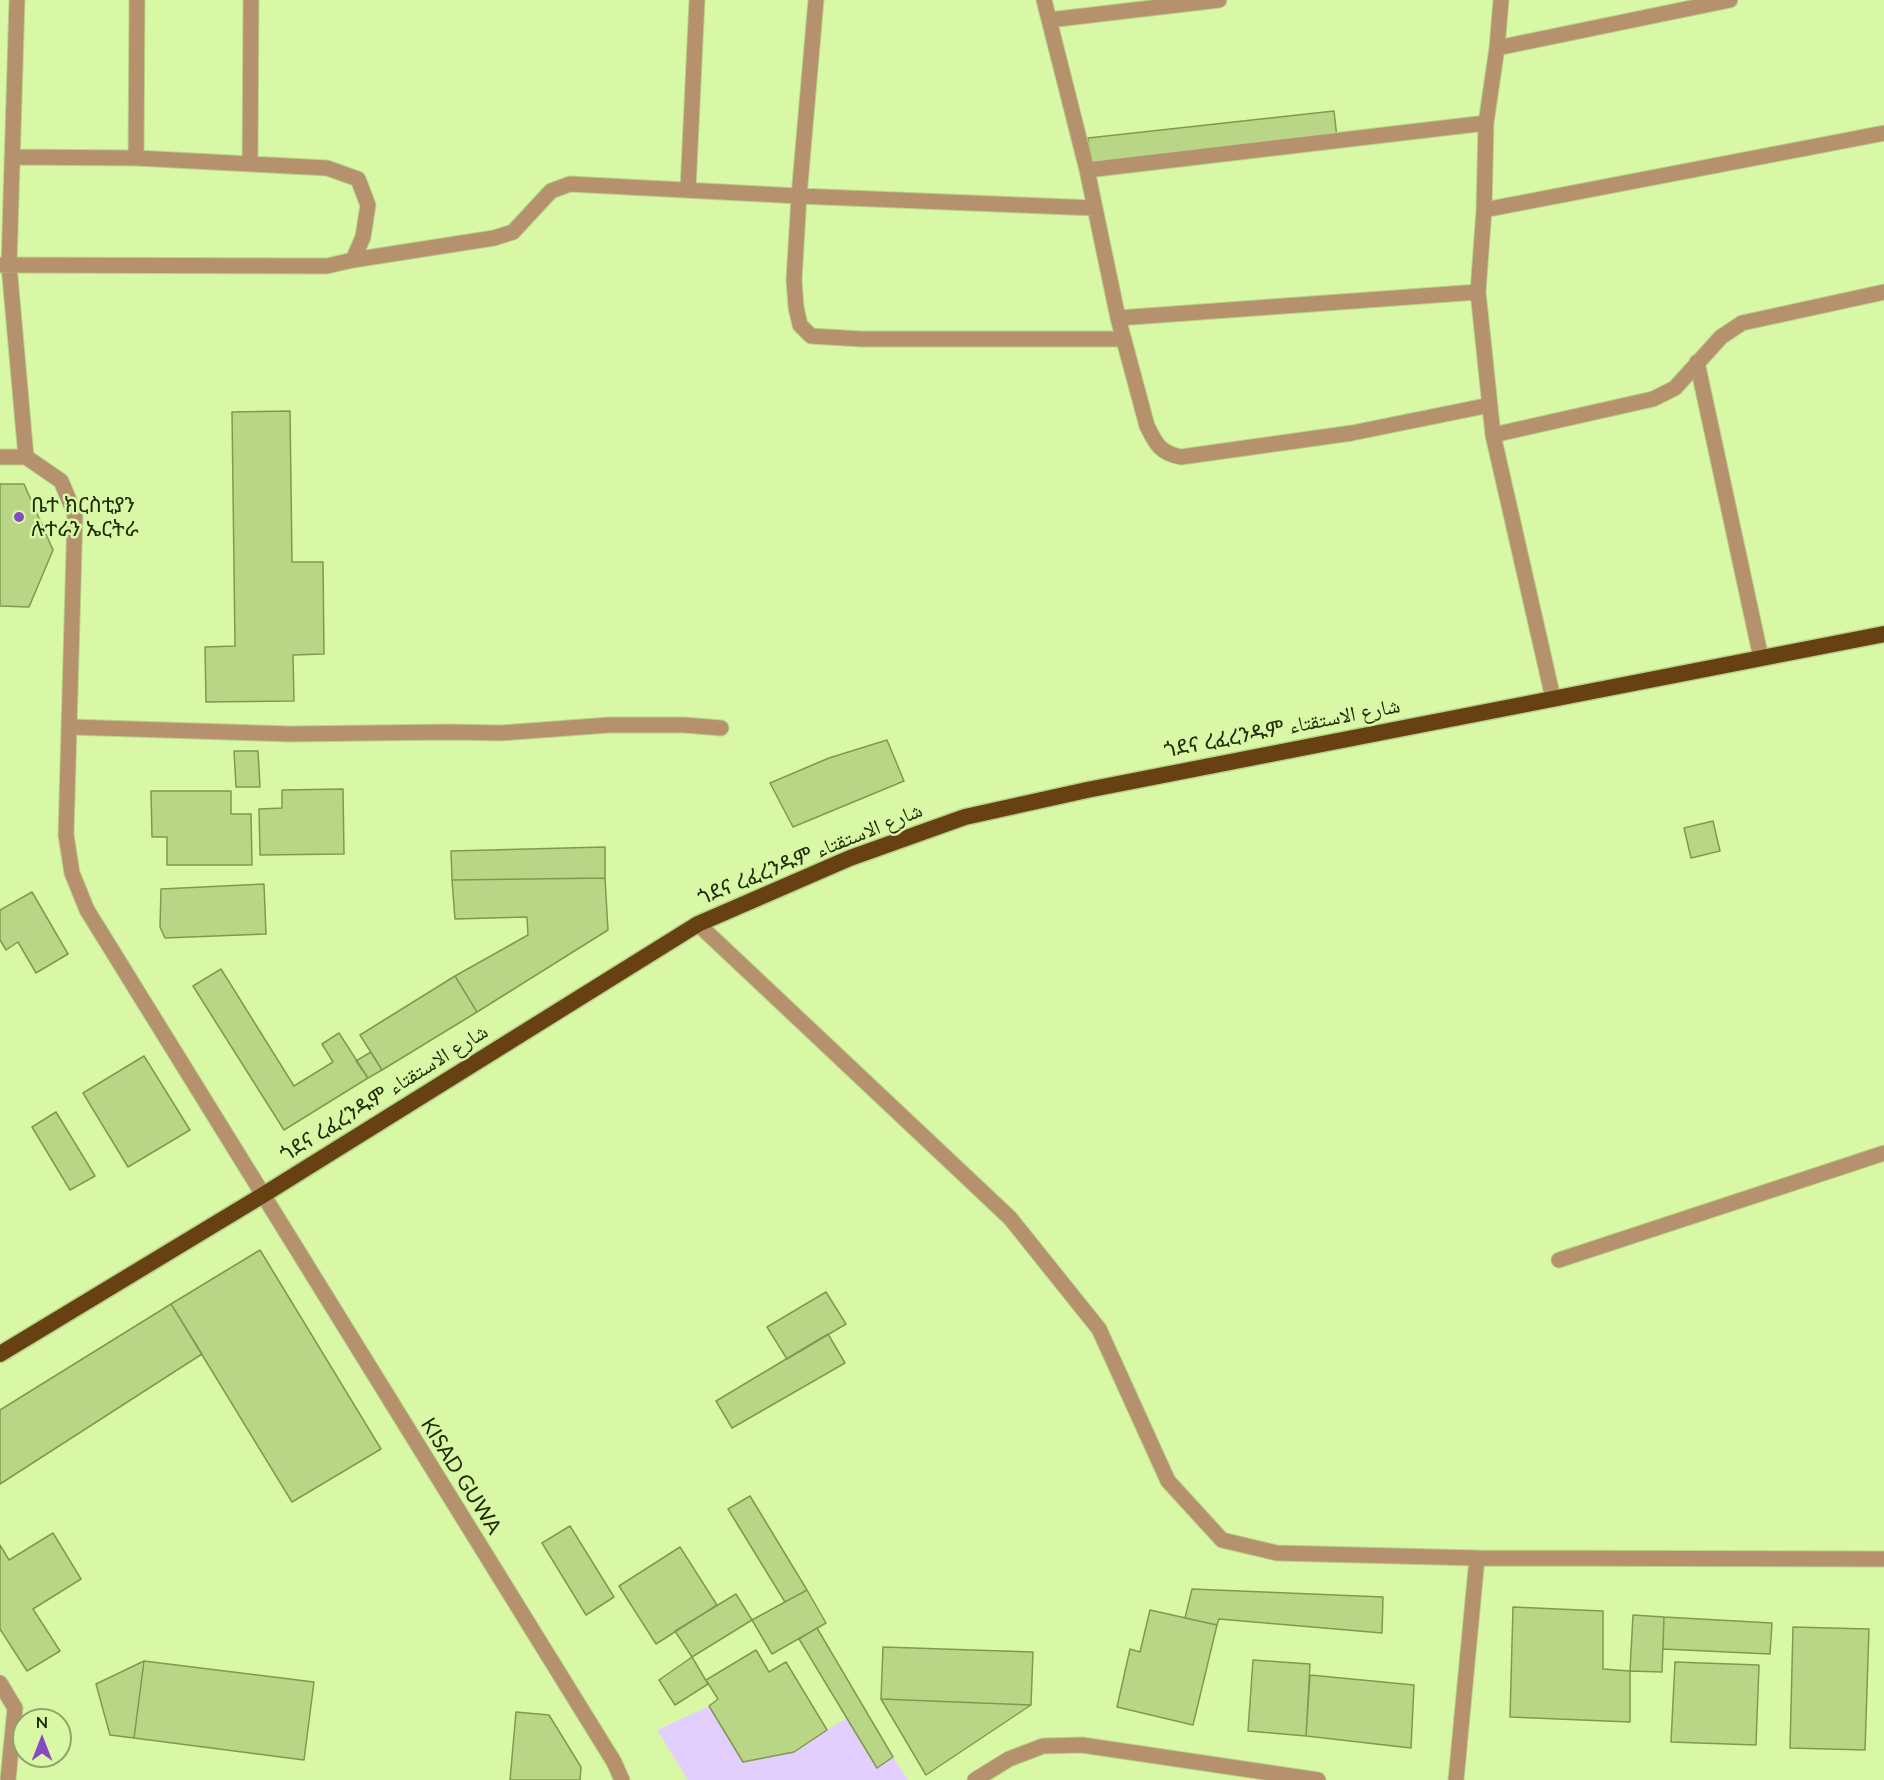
<!DOCTYPE html>
<html>
<head>
<meta charset="utf-8">
<style>
  body { margin:0 }
  #map { position:relative; width:1884px; height:1780px; overflow:hidden; background:#d9f8a6; font-family:Lato,sans-serif }
  canvas { display:block }
  .north { position:absolute; left:12px; top:1708px; width:60px; height:60px; box-sizing:border-box; background:#d9f8a6; border:2px solid #8fa667; border-radius:50%; rotate:0deg; font-size:16px; font-weight:700; line-height:24px; text-align:center; color:#202a09 }
  .north::after { content:''; display:block; margin:auto; width:21px; height:27px; background:#884ac0; clip-path:polygon(50% 0,100% 100%,50% 72%,0 100%) }
</style>
</head>
<body>
<div id="map">
<canvas width="1884" height="1780"></canvas>
<div class="north">N</div>
</div>
<script>
const context = document.querySelector('canvas').getContext('2d');
context.lineJoin = 'round';
function paint(path, color) {
  context.fillStyle = color;
  context.fill(path, 'evenodd');
}
function stroke(path, color, width, dash) {
  context.strokeStyle = color;
  context.lineWidth = width;
  context.lineCap = dash ? 'butt' : 'round';
  context.setLineDash(dash || []);
  context.stroke(path);
}
function drawText(font, color, halo, rows, align = 'center') {
  context.font = font + ' Lato,"Noto Naskh Arabic","Noto Sans Ethiopic",sans-serif';
  context.lineWidth = 5;
  context.setLineDash([]);
  context.textBaseline = 'middle';
  context.strokeStyle = halo;
  context.fillStyle = color;
  for (const [text, x, y, turn = 0] of rows) {
    context.save();
    context.translate(x, y);
    context.rotate((+turn || 0) * Math.PI / 180);
    context.textAlign = isNaN(turn) ? turn : align;
    if (halo) context.strokeText(text, 0, 0);
    context.fillText(text, 0, 0);
    context.restore();
  }
}
paint(new Path2D(`
  M709,1706L827,1730L847,1718L877,1768L893,1757L908,1780H688L657,1730Z`), '#e3cffd');
const building = new Path2D(`
  M1334,111L1337,138L1091,166L1088,138Z
  M290,411L292,562H323L324,654L293,655L294,701L206,702L205,647L235,646L232,412Z
  M0,484H24L53,550L29,607L0,606Z
  M887,740L904,781L793,827L770,783L829,758Z
  M234,751H258L260,787H236Z
  M343,789L344,854L260,855L259,809L282,808V790Z
  M151,791H231V814H251L252,865H167V837H152Z
  M1713,821L1720,851L1691,858L1684,828Z
  M605,847V878L452,880L451,851Z
  M605,878L608,930L477,1012L455,976L528,935L527,917L455,919L452,880Z
  M264,884L266,934L165,938L160,927L161,889Z
  M32,892L68,954L36,973L18,942L6,950L0,940V910Z
  M221,969L294,1086L333,1062L322,1044L339,1033L368,1078L284,1130L193,986Z
  M455,976L477,1012L382,1070L360,1035Z
  M371,1052L382,1070L368,1078L356,1061Z
  M144,1056L190,1130L128,1167L83,1093Z
  M56,1112L95,1176L70,1190L32,1127Z
  M260,1250L381,1449L292,1502L171,1304Z
  M826,1292L846,1324L787,1359L767,1327Z
  M171,1304L202,1354L0,1484V1410Z
  M828,1334L845,1363L732,1428L716,1401Z
  M750,1496L807,1590L785,1602L728,1509Z
  M570,1526L614,1597L586,1615L542,1543Z
  M53,1533L81,1579L33,1609L60,1651L27,1671L0,1629V1545L9,1560Z
  M680,1547L717,1605L656,1644L619,1586Z
  M1192,1589L1383,1597L1382,1633L1219,1619L1217,1625L1185,1618Z
  M807,1590L826,1623L772,1654L752,1620Z
  M736,1594L752,1620L692,1657L675,1631Z
  M1513,1607L1603,1611V1669L1630,1671V1722L1510,1717Z
  M1150,1610L1217,1625L1193,1725L1117,1707L1130,1649L1140,1652Z
  M1633,1615L1664,1617L1662,1672L1630,1671Z
  M1664,1617L1772,1623L1770,1654L1663,1649Z
  M1793,1627L1869,1629L1865,1750L1790,1748Z
  M817,1628L893,1757L877,1768L799,1639Z
  M883,1647L1033,1652L1031,1705L881,1699Z
  M756,1650L769,1672L786,1662L827,1730L794,1752L743,1762L709,1706L718,1699L706,1680Z
  M692,1657L708,1684L675,1705L659,1680Z
  M1253,1660L1310,1664L1306,1736L1248,1731Z
  M144,1661L314,1682L304,1760L134,1738Z
  M144,1661L134,1738L110,1735L96,1684Z
  M1675,1662L1759,1665L1756,1745L1671,1742Z
  M1310,1675L1414,1685L1411,1748L1306,1736Z
  M881,1699L1031,1705L926,1775Z
  M516,1712L549,1715L581,1767L580,1780H510Z`);
paint(building, '#b9d686');
stroke(building, '#7f9a4c', 1.5);
const minor = new Path2D(`
  M17,0L9,265L26,457
  M816,0L799,196L794,280L796,307L800,325L811,336L862,339H1124
  M1044,0L1087,170L1118,318L1147,426C1156,444 1160,453 1181,457L1352,433L1490,405
  M1501,0L1497,48L1486,123L1484,210L1478,292L1493,435L1553,698
  M1049,20L1219,0
  M1497,48L1730,0
  M136,158L137,0
  M250,164L251,0
  M1087,170L1486,123
  M688,189L697,0
  M1484,210L1884,133
  M353,260L494,238L513,232L551,191L570,184L799,196L1094,208
  M0,265L327,266L353,260L363,237L368,205L358,179L327,168L136,158L12,157
  M1118,318L1478,292
  M1697,362L1761,658
  M1493,435L1653,399L1675,388L1721,337L1742,323L1884,292
  M0,457H26L61,481L75,514L66,835L72,873L87,910L614,1762L622,1780
  M70,727L290,734L450,732L501,733L609,725H684L721,728
  M698,924L1010,1218L1099,1329L1168,1481L1222,1540L1277,1553L1477,1558L1884,1559
  M1559,1260L1884,1153
  M0,1683L15,1708L8,1780
  M975,1780L1009,1759L1043,1746L1082,1745L1318,1780
  M1456,1780L1477,1558`);
const trunk = new Path2D(`
  M0,1354L263,1195L698,924L850,858L965,817L1087,790L1884,634`);
stroke(minor, '#b8d38a', 17);
stroke(trunk, '#b8d38a', 19);
stroke(minor, '#b5916e', 15);
stroke(trunk, '#684112', 16);
for (const [x, y, r, color] of [
  [19,517,6,"#884ac0"]
]) {
  const dot = new Path2D();
  dot.arc(x, y, r, 0, 2 * Math.PI);
  context.fillStyle = color;
  context.fill(dot);
  stroke(dot, '#d9f8a6', 2);
}
drawText('21px', '#202a09', '#d9f8a6', [
  ["ቤተ ክርስቲያን",31,505],
  ["ሉተራን ኤርትራ",31,529]
], 'left');
drawText('21px', '#202a09', '#d9f8a6', [
  ["ጎደና ረፈረንዱም شارع الاستقتاء",1282,728,-11],
  ["ጎደና ረፈረንዱም شارع الاستقتاء",810,854,-22],
  ["ጎደና ረፈረንዱም شارع الاستقتاء",384,1093,-32],
  ["KISAD GUWA",461,1476,58]
]);
</script>
</body>
</html>
